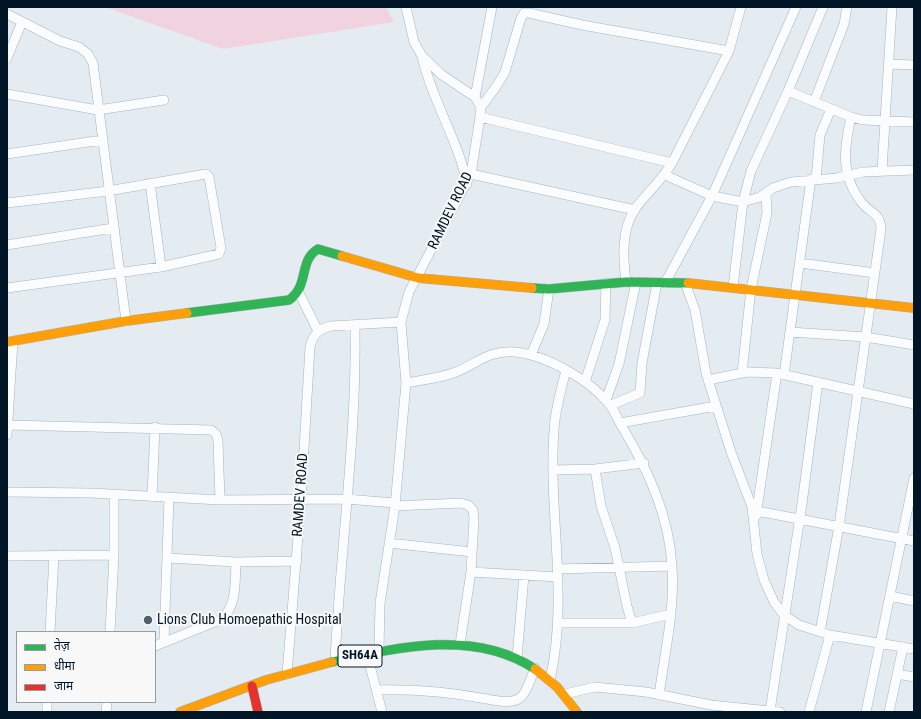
<!DOCTYPE html>
<html>
<head>
<meta charset="utf-8">
<style>
  body { margin:0 }
  #map { position:relative; width:921px; height:719px; overflow:hidden; background:#e5ecf1; font-family:"Roboto Condensed","Noto Sans Devanagari",sans-serif }
  canvas { display:block }
  .frame { position:absolute; inset:0; border:8px solid #001626; pointer-events:none }
  .legend { position:absolute; left:16px; top:631px; width:140px; height:72px; box-sizing:border-box; background:#f8f8f8; border:1px solid #959ea4; margin:0; padding:5px 7px; list-style:none; font-size:12px; color:#001626 }
  .legend li { display:flex; align-items:center; gap:8px; height:20px }
  .legend b { width:20px; border:1px solid #959ea4 }
</style>
</head>
<body>
<div id="map">
<canvas width="921" height="719"></canvas>
<div class="frame"></div>
<ul class="legend">
<li><b style="height:5px;background:#30b455"></b>तेज़</li>
<li><b style="height:5px;background:#ff9f0a"></b>धीमा</li>
<li><b style="height:5px;background:#e5322d"></b>जाम</li>
</ul>
</div>
<script>
const context = document.querySelector('canvas').getContext('2d');
context.lineJoin = 'round';
function paint(path, color) {
  context.fillStyle = color;
  context.fill(path, 'evenodd');
}
function stroke(path, color, width, dash) {
  context.strokeStyle = color;
  context.lineWidth = width;
  context.lineCap = dash ? 'butt' : 'round';
  context.setLineDash(dash || []);
  context.stroke(path);
}
function drawText(font, color, halo, rows, align = 'center') {
  context.font = font + ' "Roboto Condensed",sans-serif';
  context.lineWidth = 4;
  context.setLineDash([]);
  context.textBaseline = 'middle';
  context.strokeStyle = halo;
  context.fillStyle = color;
  for (const [text, x, y, turn = 0] of rows) {
    context.save();
    context.translate(x, y);
    context.rotate((+turn || 0) * Math.PI / 180);
    context.textAlign = isNaN(turn) ? turn : align;
    if (halo) context.strokeText(text, 0, 0);
    context.fillText(text, 0, 0);
    context.restore();
  }
}
paint(new Path2D(`
  M105,7H386L394,22L223,49Z`), '#f0d3df');
const street = new Path2D(`
  M7,14L60,41L79,47L88,54L93,63L126,321
  M422,56C432,101 458,139 467,184
  M7,58L22,22
  M889,64L914,65
  M788,91L851,117L863,120L914,122
  M7,94L98,110L164,100
  M475,97L492,7
  M814,102L844,24L847,7
  M481,107L496,87L505,72L521,18L524,13H529L582,25L729,51
  M480,117L672,163
  M7,154L102,140
  M882,170L892,7
  M471,174L635,210
  M665,175L712,196L743,202L760,197L773,188L791,182L837,178L863,172L914,170
  M816,179L820,135L831,109
  M150,183L161,267
  M7,203L108,191L206,174L209,177L221,248L219,254L161,267L7,288
  M7,245L113,228
  M800,263L875,273
  M626,282C623,259 621,230 635,209C647,193 662,180 672,163L729,51L741,7
  M665,283L712,196L796,7
  M685,283L695,310L706,373L731,452L752,507L757,554L764,580L774,602L784,615L799,625L830,635L914,649
  M733,287L743,202L751,171L788,91L823,7
  M299,293L318,331
  M790,332L866,337L914,345
  M531,355L544,324L549,289
  M742,373L751,289L767,213L766,193
  M784,375L811,179
  M708,380L747,372L777,373L914,404
  M585,382L605,320L606,283
  M406,383C422,380 441,378 456,372C478,363 489,350 515,352C546,355 590,380 609,404C614,410 617,418 621,425C647,468 669,514 672,566C675,609 665,652 659,695
  M606,400L619,364L636,282
  M611,405L640,393L642,363L657,283
  M620,423L716,406
  M8,425L211,430L216,434L218,441L220,500
  M7,435L13,341
  M595,469L601,506L615,548L627,606L632,623
  M553,470L595,469L644,463
  M7,492L91,493L220,500L346,499L395,503
  M114,494V555
  M152,497L155,427
  M395,506L461,503L468,505L473,510L474,519L471,572L460,644
  M757,511L914,541
  M756,516L777,373
  M389,543L472,552
  M7,556L114,555L110,632
  M168,558L236,562L297,561
  M557,569L672,566
  M471,572L558,577
  M890,596L914,601
  M558,623H632L671,614
  M50,632L54,555
  M820,632L839,526L881,229C880,212 871,214 862,203C840,175 844,149 851,117
  M164,642L169,498
  M155,646L222,619C237,605 235,582 236,562
  M379,651L380,603L395,506L406,383L401,322
  M367,654L382,712
  M517,658L524,575
  M335,662C340,550 357,438 355,326
  M287,674L301,499L310,347C313,335 318,329 331,326L401,322L409,292L471,174L480,117L481,107L475,97L442,75L422,56L414,42L406,7
  M897,674L914,677
  M550,680C569,597 548,513 554,430C555,410 561,390 566,370
  M376,690C414,689 449,692 487,699C497,701 511,704 520,698C528,691 531,677 535,668
  M565,694L595,687L646,692L711,705L780,712
  M770,711L802,504L818,382
  M47,712V702
  M106,712L107,702
  M809,712L830,635
  M866,712L914,478
  M889,712L903,647`);
const fast = new Path2D(`
  M532,288L549,289L626,282L688,283
  M187,313L289,300C310,285 298,261 318,249L342,256
  M332,662C398,647 475,629 535,669`);
const slow = new Path2D(`
  M342,256L418,278L532,288
  M688,283L914,308
  M7,342L126,321L187,313
  M535,669L557,687L577,712
  M180,712L266,680L332,662`);
const jam = new Path2D(`
  M252,686L258,712`);
stroke(street, '#a4b4be', 10);
stroke(fast, '#a4b4be', 10);
stroke(slow, '#a4b4be', 10);
stroke(jam, '#a4b4be', 10);
stroke(street, '#fbfcfd', 9);
stroke(fast, '#30b455', 9);
stroke(slow, '#ff9f0a', 9);
stroke(jam, '#e5322d', 9);
for (const [x, y, r, color] of [
  [148,620,5,"#50616d"]
]) {
  const dot = new Path2D();
  dot.arc(x, y, r, 0, 2 * Math.PI);
  context.fillStyle = color;
  context.fill(dot);
  stroke(dot, '#f8f8f8', 1.5);
}
for (const [x, y, w] of [
  [360,656,44]
]) {
  const box = new Path2D();
  box.roundRect(x - w / 2, y - 11, w, 22, 3);
  context.fillStyle = '#f8f8f8';
  context.fill(box);
  stroke(box, '#001626', 1);
}
drawText('bold 13px', '#001626', null, [
  ["SH64A",360,656]
]);
drawText('14px', '#001626', '#f8f8f8', [
  ["RAMDEV ROAD",451,211,-64],
  ["RAMDEV ROAD",301,495,-86]
]);
drawText('14px', '#001626', '#f8f8f8', [
  ["Lions Club Homoepathic Hospital",157,620]
], 'left');
</script>
</body>
</html>
